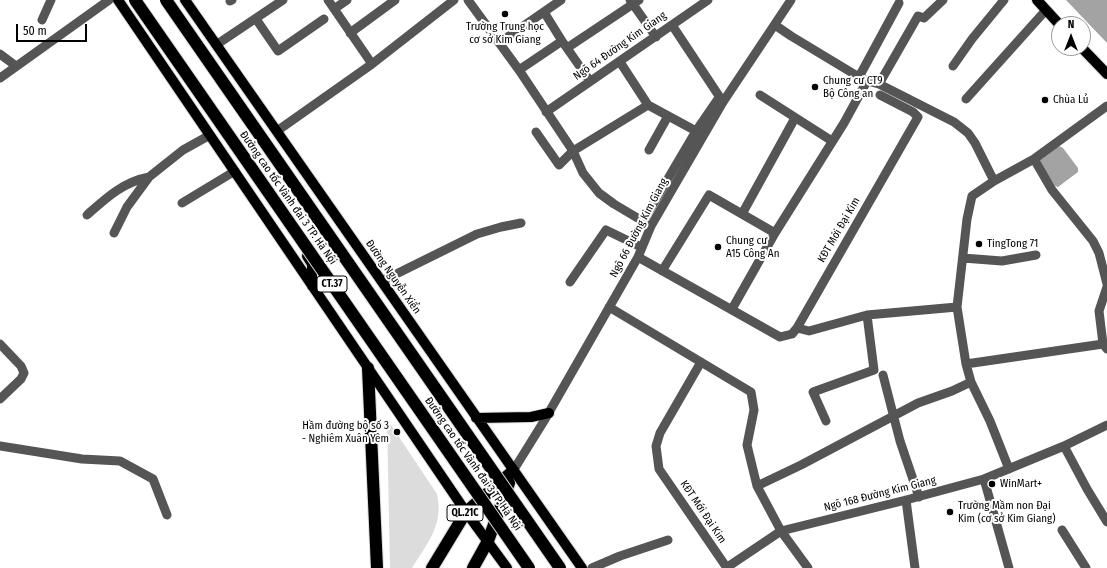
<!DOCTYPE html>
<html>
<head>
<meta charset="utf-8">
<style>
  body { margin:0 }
  #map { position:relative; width:1107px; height:568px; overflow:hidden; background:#fff; font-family:"Fira Sans Condensed",sans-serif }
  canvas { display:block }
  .north { position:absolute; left:1051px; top:16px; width:40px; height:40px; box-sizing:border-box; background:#fff; border:1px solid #999; border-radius:50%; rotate:0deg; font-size:11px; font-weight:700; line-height:16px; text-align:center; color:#000 }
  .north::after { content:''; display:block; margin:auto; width:14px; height:18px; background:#000; clip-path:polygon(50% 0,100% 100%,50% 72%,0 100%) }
  .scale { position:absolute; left:16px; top:24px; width:71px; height:18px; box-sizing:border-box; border:2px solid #000; border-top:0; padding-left:5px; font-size:12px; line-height:14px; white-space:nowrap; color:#000; -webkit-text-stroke:3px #fff; paint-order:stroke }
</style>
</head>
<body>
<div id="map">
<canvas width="1107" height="568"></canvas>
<div class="north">N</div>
<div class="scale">50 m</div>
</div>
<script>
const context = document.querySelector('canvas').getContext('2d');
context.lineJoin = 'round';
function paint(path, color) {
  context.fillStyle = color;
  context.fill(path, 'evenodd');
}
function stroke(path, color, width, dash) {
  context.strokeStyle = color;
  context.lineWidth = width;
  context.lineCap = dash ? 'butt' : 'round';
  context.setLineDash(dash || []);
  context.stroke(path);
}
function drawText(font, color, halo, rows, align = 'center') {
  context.font = font + ' "Fira Sans Condensed",sans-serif';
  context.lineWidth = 4;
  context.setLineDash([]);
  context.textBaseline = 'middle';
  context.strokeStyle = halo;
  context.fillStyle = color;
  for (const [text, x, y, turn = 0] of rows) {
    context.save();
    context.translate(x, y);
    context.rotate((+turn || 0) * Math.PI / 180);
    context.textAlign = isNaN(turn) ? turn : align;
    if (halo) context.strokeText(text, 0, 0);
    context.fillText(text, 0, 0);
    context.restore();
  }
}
paint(new Path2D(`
  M387,419L437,494C444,526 427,543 412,568H390Z`), '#dcdcdc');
paint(new Path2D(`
  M1066,0H1107V43Z
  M1059,146L1063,148L1078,168V172L1058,187L1055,186L1039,162L1040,159Z`), '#a3a3a3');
const major = new Path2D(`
  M118,0L466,512L507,568
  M185,0L582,568
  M1037,0L1059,24
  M1082,48L1107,74
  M307,256L312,264V286
  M476,418L531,417L549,413`);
const highway = new Path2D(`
  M368,368L377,568
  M432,568L466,512L513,471
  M473,568L488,541L509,483`);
stroke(major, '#dbdbdb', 12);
stroke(highway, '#dbdbdb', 14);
stroke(new Path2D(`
  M328,0L372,64
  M468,0L519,70L573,151L583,173L599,193L614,204L651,226
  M630,0L656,37
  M230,1L232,0
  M334,9L347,0
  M544,12L562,41
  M256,19L278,51L324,19
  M42,20L51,0
  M672,25L723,102
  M775,25L791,36L859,77L867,81L879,84L954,122L968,133L975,143L994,181
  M350,33L395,0
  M499,43L561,0
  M216,45L283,0
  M567,48L639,0
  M0,54L16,66
  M620,62L648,105L696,131
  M953,66L972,39L1004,0
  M519,70L562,41L590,81
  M859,77L899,3
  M0,78L109,0
  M879,84L918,16L924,18L943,0
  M760,95L832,141
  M966,99L1046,10
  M546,112L708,0
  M277,131L372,64L454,0
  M536,132L559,165L573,151L648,105
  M649,150L668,116
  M1034,159L1052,190L1093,241L1099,253L1107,284
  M182,203L235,171
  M742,214L795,118
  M87,215C106,198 123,182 149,177
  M643,221L696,131L718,99
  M114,233L127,207L149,177L183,150L210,135
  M638,257L780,337L792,334L797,328L918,117L913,112L880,95
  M963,258L1002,261L1036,255
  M662,271L709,195L775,233
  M382,281L477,234L501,227L521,223
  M570,282L606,230L641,247
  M1107,287L1099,311L1103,344L1107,349
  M609,307L751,392L754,410L747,445L757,486L781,531L808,568
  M732,309L775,233L844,123L867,81
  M797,328L809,331L867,315L957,307
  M0,344L21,366L24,373L21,379L0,399
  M701,362L660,433L656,446L659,469L727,568
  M966,364L1103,344
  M883,375L900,441L919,497
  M826,421L813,392L874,370L867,315
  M0,446L82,459L120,461L153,479L167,515
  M1064,446L1087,489L1107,522
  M1009,469L990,421L971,382L966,364L957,307L967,219L972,196L994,181L1034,159L1107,106
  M513,471L544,421L638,257L651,226L723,102L791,0
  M984,479L1009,568
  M757,486L801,465L918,403L952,391L971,382
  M906,500L915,568
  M1062,530L1086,568
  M592,568L620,556L668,540
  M726,568L781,531L906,500L984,479L1064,446L1107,425`), '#555', 9);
stroke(major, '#000', 10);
stroke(highway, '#000', 12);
const highwayBridge = new Path2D(`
  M135,0L529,568
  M166,0L560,568`);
stroke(highwayBridge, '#dbdbdb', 14, []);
stroke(highwayBridge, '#000', 12);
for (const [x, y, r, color] of [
  [505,14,4,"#000"],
  [815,87,4,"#000"],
  [1045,100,4,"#000"],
  [979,244,4,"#000"],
  [718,247,4,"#000"],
  [397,432,4,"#000"],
  [992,484,4,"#000"],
  [950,512,4,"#000"]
]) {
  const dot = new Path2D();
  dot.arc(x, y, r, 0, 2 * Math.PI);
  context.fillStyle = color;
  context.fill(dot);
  stroke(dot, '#fff', 1.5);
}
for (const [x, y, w] of [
  [332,284,30],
  [465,513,36]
]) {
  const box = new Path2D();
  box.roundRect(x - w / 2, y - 8, w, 16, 3);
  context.fillStyle = '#fff';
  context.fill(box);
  stroke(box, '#000', 1);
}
drawText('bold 10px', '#000', null, [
  ["CT.37",332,284],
  ["QL.21C",465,513]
]);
drawText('11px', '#000', '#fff', [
  ["Trường Trung học",505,27,"center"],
  ["cơ sở Kim Giang",505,40,"center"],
  ["Chung cư CT9",823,81],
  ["Bộ Công an",823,94],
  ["Chùa Lủ",1053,100],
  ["Chung cư",726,241],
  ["A15 Công An",726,254],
  ["TingTong 71",987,244],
  ["Hầm đường bộ số 3",389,426,"right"],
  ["- Nghiêm Xuân Yêm",389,439,"right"],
  ["WinMart+",1000,484],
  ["Trường Mầm non Đại",958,506],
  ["Kim (cơ sở Kim Giang)",958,519]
], 'left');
drawText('11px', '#000', '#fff', [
  ["Ngõ 64 Đường Kim Giang",620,46,-35],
  ["Đường cao tốc Vành đai 3 TP. Hà Nội",288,198,55],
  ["Ngõ 66 Đường Kim Giang",639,228,-62],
  ["KĐT Mới Đại Kim",839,230,-60],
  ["Đường Nguyễn Xiển",393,277,55],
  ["Đường cao tốc Vành đai 3 TP. Hà Nội",473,464,55],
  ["Ngõ 168 Đường Kim Giang",880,494,-14],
  ["KĐT Mới Đại Kim",703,512,56]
]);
</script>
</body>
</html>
